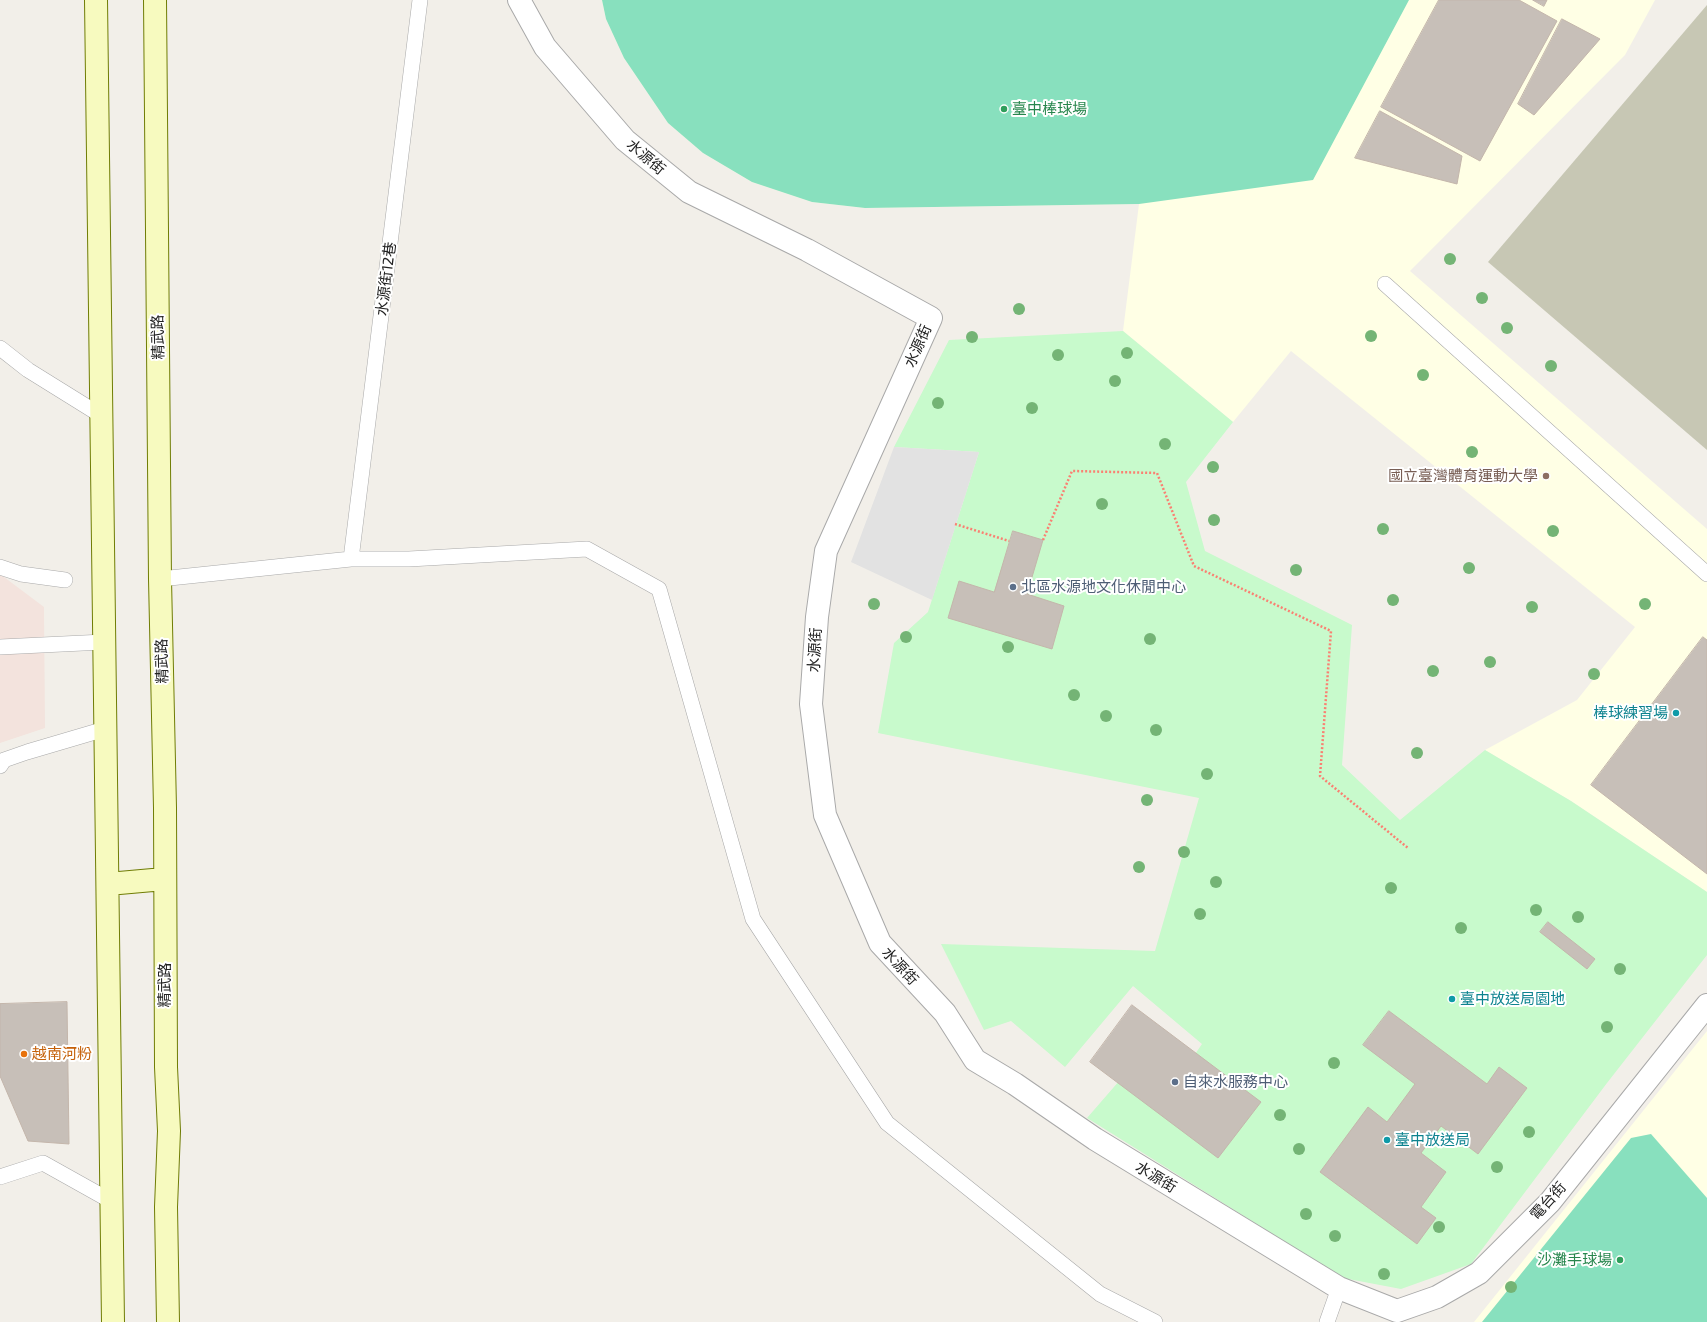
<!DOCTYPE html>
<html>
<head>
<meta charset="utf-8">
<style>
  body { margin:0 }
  canvas { display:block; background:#f2efe9 }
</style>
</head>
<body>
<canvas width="1707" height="1322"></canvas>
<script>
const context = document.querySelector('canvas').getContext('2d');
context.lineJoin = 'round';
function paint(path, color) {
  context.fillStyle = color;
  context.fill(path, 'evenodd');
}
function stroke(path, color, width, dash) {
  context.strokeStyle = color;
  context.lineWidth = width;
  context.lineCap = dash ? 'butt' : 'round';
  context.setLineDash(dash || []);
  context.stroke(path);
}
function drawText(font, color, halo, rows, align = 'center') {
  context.font = font + ' "Exo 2","Noto Sans TC",sans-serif';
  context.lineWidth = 4;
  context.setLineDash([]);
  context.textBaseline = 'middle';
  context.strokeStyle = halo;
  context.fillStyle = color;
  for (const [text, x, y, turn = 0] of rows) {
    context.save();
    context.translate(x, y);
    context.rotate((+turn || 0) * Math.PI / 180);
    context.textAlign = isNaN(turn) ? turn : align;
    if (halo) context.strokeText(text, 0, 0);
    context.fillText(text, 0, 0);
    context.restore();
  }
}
paint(new Path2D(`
  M602,0H1655L1625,55L1410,271L1707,529V892L1571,801L1485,750L1577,700L1635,627L1291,351L1233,422L1123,331L1139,204L865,208L812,202L752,182L703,153L668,123L624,58L606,19Z
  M1707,1031V1322H1474Z`), '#ffffe5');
paint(new Path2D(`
  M0,574L44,607L45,728L0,743Z`), '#f3e3dd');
paint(new Path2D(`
  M1707,5V450L1488,262Z`), '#c7c7b4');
paint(new Path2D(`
  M1123,331L1233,422L1186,482L1205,551L1352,625L1342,765L1400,820L1485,750L1571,801L1707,892V955L1607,1083L1471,1264L1401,1289L1343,1278L1087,1118L1133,1065L1193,1057L1202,1044L1133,986L1065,1067L1011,1021L984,1030L941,944L1155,951L1199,798L878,733L894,643L928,612L979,452L894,447L949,340Z`), '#c8facc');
paint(new Path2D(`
  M602,0H1409L1313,180L1139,204L865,208L812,202L752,182L703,153L668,123L624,58L606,19Z
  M1651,1134L1707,1198V1322H1482L1631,1138Z`), '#88e0be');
paint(new Path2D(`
  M894,447L979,452L932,600L851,562Z`), '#e2e2e2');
const building = new Path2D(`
  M1439,0H1519L1557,21L1480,161L1381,107Z
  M1533,0H1547L1544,6Z
  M1562,19L1600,39L1534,115L1518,104Z
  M1380,111L1462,156L1457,184L1355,158Z
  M1013,531L1043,540L1027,594L1064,606L1052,649L948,618L959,581L994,592Z
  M1703,637L1707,640V874L1591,785Z
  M1548,922L1595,959L1587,969L1540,932Z
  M67,1002L69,1144L28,1141L0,1076V1004Z
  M1132,1005L1261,1102L1218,1158L1090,1062Z
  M1389,1011L1487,1084L1499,1067L1527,1088L1478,1154L1441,1126L1421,1153L1446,1172L1421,1207L1436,1218L1417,1244L1320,1172L1368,1107L1387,1122L1415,1084L1363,1045Z`);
paint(building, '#c7bfb8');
stroke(building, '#c4b6ab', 1);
const lane = new Path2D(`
  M1385,284L1707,574
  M0,348L28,370L102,416
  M351,559L420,0
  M0,567L21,574L65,580
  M160,579L351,559H409L587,549L659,589L753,919L887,1123L1100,1294L1155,1322
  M0,647L104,642
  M0,766L4,760L27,752L105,729
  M0,1177L43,1163L111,1201
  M1327,1322L1339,1288`);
const street = new Path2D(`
  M519,0L545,47L625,140L689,192L807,250L931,318L826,551L817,617L811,704L825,815L880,943L945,1013L975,1060L1015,1084L1095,1139L1339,1288L1397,1311L1437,1297L1479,1273L1550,1202L1707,1005`);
const secondary = new Path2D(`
  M96,0L113,1322
  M155,0L160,579L165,808L166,1067L169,1131L166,1207L168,1322
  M108,884L164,879`);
stroke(lane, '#a9a9a9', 16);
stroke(street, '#a9a9a9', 24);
stroke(secondary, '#707d05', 24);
stroke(new Path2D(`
  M955,524L1009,541
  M1043,540L1072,471L1157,473L1194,566L1331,631L1320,776L1408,848`), '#fa8072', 2.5, [2, 2]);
stroke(lane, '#fff', 15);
stroke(street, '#fff', 22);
stroke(secondary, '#f7fabf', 22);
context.fillStyle = '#74b475';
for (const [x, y] of [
  [1450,259],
  [1482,298],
  [1019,309],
  [1507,328],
  [1371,336],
  [972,337],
  [1127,353],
  [1058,355],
  [1551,366],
  [1423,375],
  [1115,381],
  [938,403],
  [1032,408],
  [1165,444],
  [1472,452],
  [1213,467],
  [1102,504],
  [1214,520],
  [1383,529],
  [1553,531],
  [1469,568],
  [1296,570],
  [1393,600],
  [874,604],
  [1645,604],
  [1532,607],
  [906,637],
  [1150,639],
  [1008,647],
  [1490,662],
  [1433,671],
  [1594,674],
  [1074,695],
  [1106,716],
  [1156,730],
  [1417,753],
  [1207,774],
  [1147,800],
  [1184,852],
  [1139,867],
  [1216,882],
  [1391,888],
  [1536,910],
  [1200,914],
  [1578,917],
  [1461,928],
  [1620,969],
  [1607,1027],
  [1334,1063],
  [1280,1115],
  [1529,1132],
  [1299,1149],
  [1497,1167],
  [1306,1214],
  [1439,1227],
  [1335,1236],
  [1384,1274],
  [1511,1287]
]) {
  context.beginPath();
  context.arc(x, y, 6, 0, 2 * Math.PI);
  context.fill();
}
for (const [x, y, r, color] of [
  [1004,109,4,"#2e9e5b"],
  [1546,476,4,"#8d6e63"],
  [1013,587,4,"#5c6f8a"],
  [1676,713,4,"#0f9aa8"],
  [1452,999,4,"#0f9aa8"],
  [24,1054,4,"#e8710a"],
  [1175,1082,4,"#5c6f8a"],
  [1387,1140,4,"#0f9aa8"],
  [1620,1260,4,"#2e9e5b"]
]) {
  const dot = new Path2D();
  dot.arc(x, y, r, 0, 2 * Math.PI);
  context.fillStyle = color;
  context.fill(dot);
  stroke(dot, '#fff', 1.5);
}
drawText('15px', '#27864d', '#fff', [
  ["臺中棒球場",1012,109],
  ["沙灘手球場",1612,1260,"right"]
], 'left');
drawText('15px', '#222', '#fff', [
  ["水源街",646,157,40],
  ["水源街12巷",386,279,-83],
  ["精武路",158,337,-91],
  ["水源街",918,346,-66],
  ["水源街",815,650,-87],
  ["精武路",162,661,-91],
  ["水源街",900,966,47],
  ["精武路",165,985,-90],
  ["水源街",1156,1177,31],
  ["電台街",1548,1201,-48]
]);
drawText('15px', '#785e54', '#fff', [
  ["國立臺灣體育運動大學",1538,476]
], 'right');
drawText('15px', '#4e5e75', '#fff', [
  ["北區水源地文化休閒中心",1021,587],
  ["自來水服務中心",1183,1082]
], 'left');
drawText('15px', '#0d838f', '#fff', [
  ["棒球練習場",1668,713,"right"],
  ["臺中放送局園地",1460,999],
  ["臺中放送局",1395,1140]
], 'left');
drawText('15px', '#c56008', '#fff', [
  ["越南河粉",32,1054]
], 'left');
</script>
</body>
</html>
